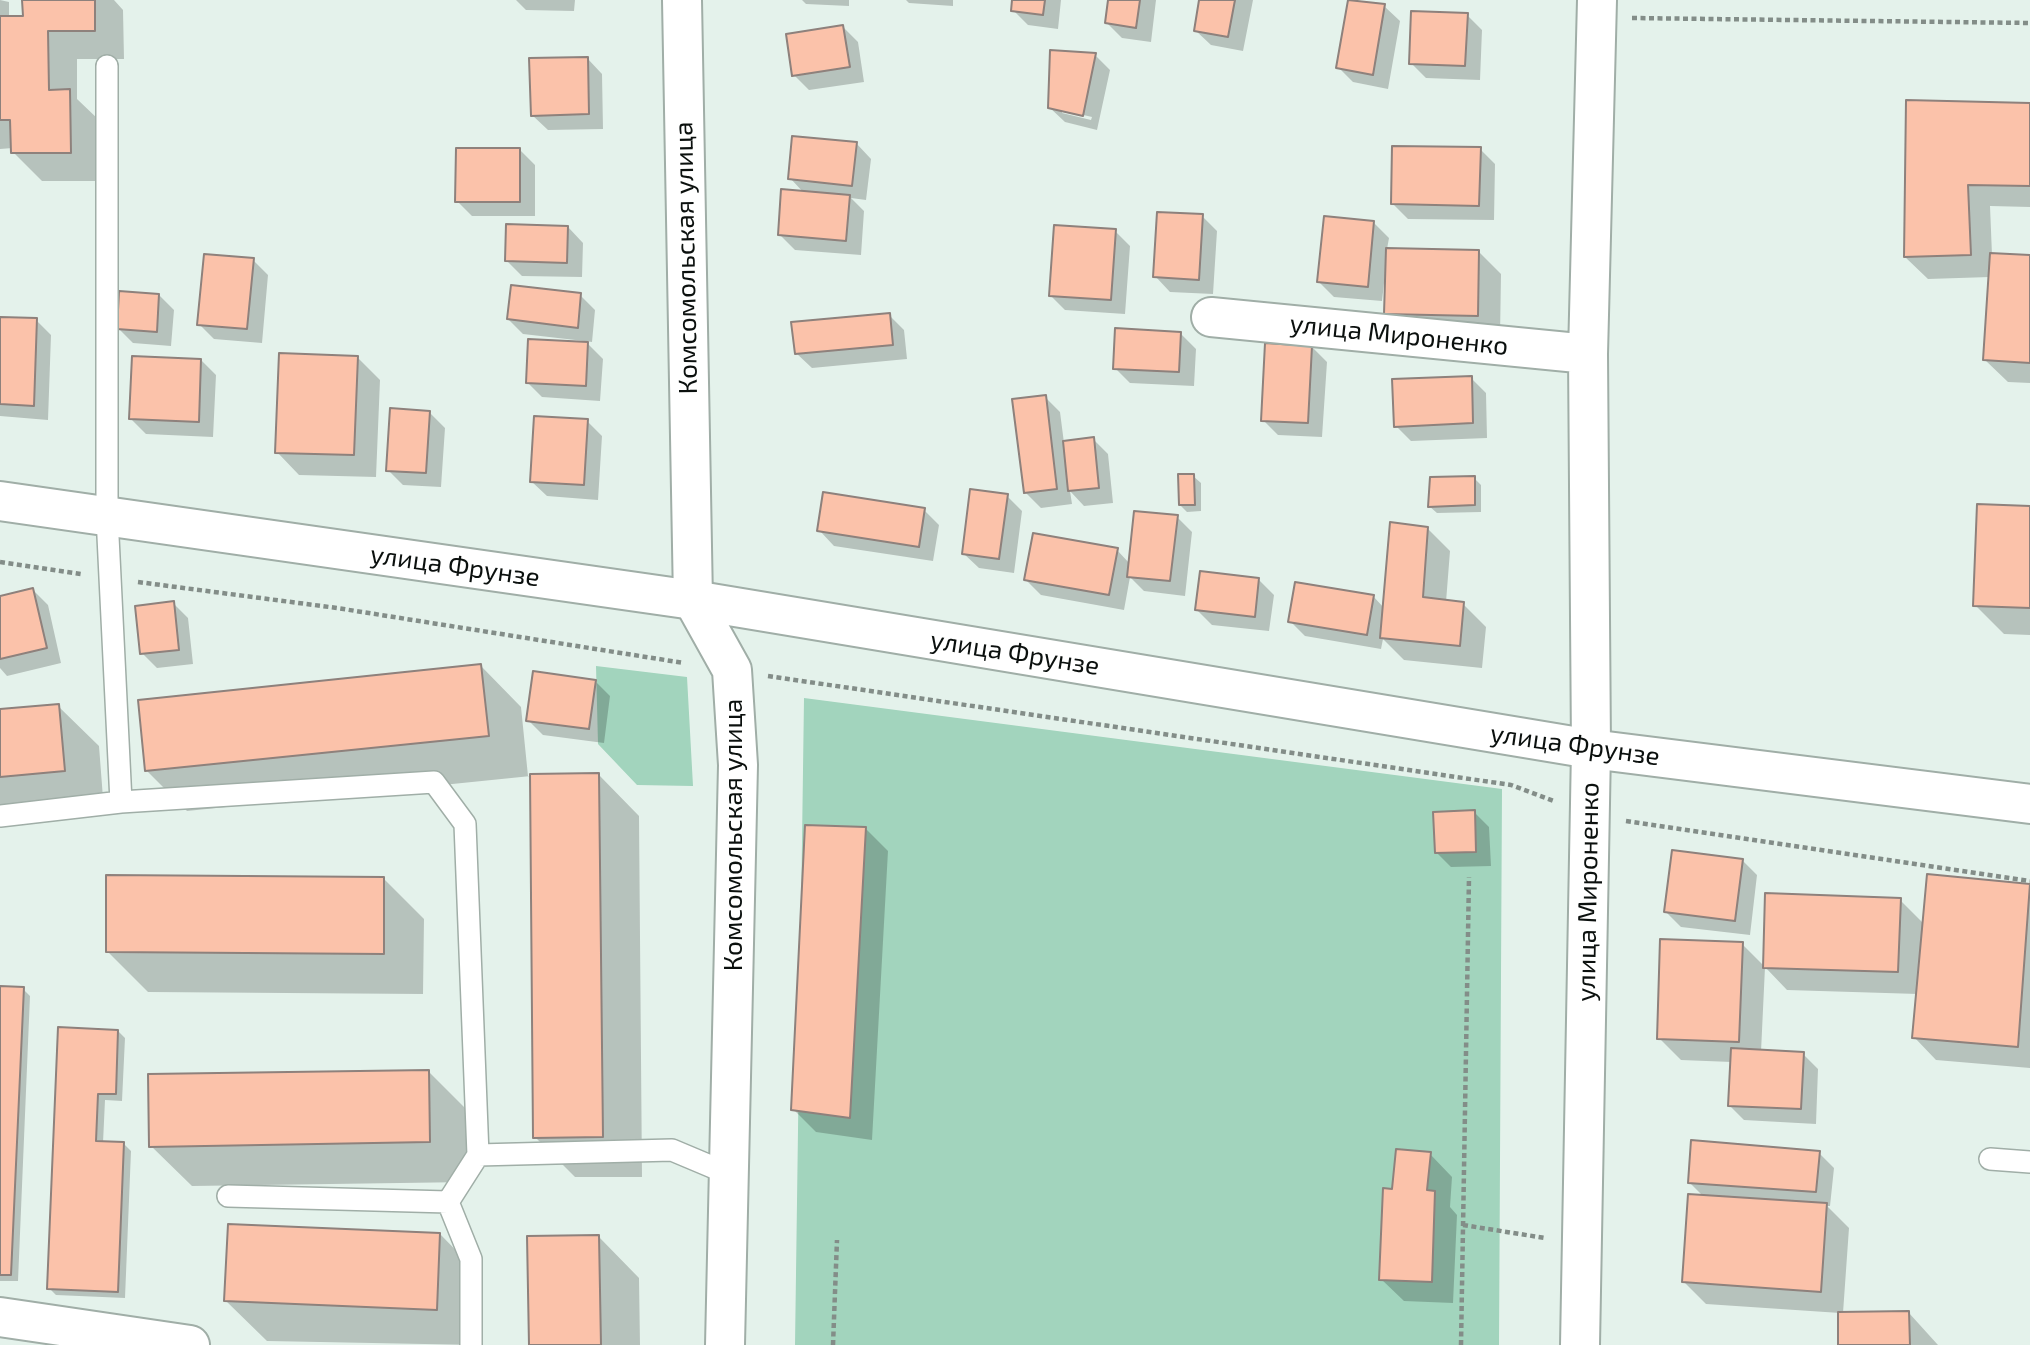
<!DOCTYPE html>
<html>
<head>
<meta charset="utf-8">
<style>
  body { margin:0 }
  canvas { display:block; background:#e4f2eb }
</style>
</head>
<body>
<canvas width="2030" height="1345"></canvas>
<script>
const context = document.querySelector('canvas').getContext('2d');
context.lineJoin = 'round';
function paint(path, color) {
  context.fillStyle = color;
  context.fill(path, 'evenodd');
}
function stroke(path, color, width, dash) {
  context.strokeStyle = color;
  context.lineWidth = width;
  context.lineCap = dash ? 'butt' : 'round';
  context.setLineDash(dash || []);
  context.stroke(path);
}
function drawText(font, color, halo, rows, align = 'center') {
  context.font = font + ' "Exo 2",sans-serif';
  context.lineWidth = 7;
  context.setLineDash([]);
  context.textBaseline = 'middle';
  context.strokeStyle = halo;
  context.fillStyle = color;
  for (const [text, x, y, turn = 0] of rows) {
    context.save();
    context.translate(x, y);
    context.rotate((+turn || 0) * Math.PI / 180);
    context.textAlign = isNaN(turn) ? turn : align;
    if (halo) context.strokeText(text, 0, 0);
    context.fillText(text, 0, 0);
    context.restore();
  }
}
paint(new Path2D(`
  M596,666L687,677L693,786L637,785L598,744Z
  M804,698L1502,789L1499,1345H795Z`), '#a2d4bd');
paint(new Path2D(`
  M0,0L9,2V18H24V0H114L123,10L124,59H77V99L99,120L100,181H42L13,152V148L0,149Z
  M516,0H575L574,11L526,10Z
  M802,0H849V6L806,4Z
  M906,0H953V6L909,3Z
  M1014,0H1061L1058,29L1028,25L1013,10Z
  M1109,0H1156L1151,42L1122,38L1107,23Z
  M1201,0H1253L1243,51L1211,45L1195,30Z
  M1350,0L1384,6L1400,21L1388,89L1353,82L1338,67Z
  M1467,15L1482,30L1480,80L1426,78L1411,63Z
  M843,27L858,42L864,82L809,90L794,75Z
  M1095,55L1110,70L1097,130L1065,122L1049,107ZM1062,110L1092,117L1091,120L1062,113Z
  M587,58L602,74L603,129L548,130L532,115Z
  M2030,104V207L1990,206L1992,255L2030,257V383L2008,382L1985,360L1990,277L1928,279L1905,257Z
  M856,143L871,159L866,200L851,198L864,211L861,255L795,250L779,234L804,193L790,178Z
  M1480,149L1495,164L1494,220L1408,219L1393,204Z
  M520,150L535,165V216H472L457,201Z
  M1202,216L1217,231L1213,294L1170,292L1155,276Z
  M1374,223L1389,238L1387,249L1479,252L1501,274L1500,337L1409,336L1386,313L1387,284L1384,283L1382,301L1334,297L1319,282Z
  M568,227L583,243L582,277L522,276L507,261Z
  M1115,231L1130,246L1125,314L1065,310L1050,295Z
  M253,260L268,275L262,343L214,339L199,324Z
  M159,295L174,310L171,346L133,343L118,328Z
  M580,295L595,310L592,342L585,341L603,359L600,401L542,397L527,382L584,341L523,334L508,319Z
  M889,315L904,330L907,359L812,368L796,353Z
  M0,318L36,320L51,335L48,420L0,416Z
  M1181,334L1196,349L1194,386L1130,383L1115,368Z
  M1312,347L1327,362L1322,437L1278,435L1263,420Z
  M357,357L380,380L376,477L299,475L277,452Z
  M201,360L216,375L213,437L146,434L131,419Z
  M1471,378L1486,393L1487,438L1411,441L1396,426Z
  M1045,397L1060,412L1064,443L1093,439L1108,454L1113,503L1084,506L1070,491L1072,504L1041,508L1026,493Z
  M430,413L445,428L441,487L403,485L388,470Z
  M587,421L602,436L598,500L547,496L531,481Z
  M1193,476L1201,483V511L1187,512L1180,505Z
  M1474,478L1481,485V512L1437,513L1429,506Z
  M1007,496L1022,511L1014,573L979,568L963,553Z
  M2030,508V635L2004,634L1975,605Z
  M924,510L939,525L933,561L834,546L819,530Z
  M1177,517L1192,532L1185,596L1144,591L1130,577L1124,610L1041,595L1026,580L1117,550L1130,564Z
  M1427,528L1450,551L1446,602L1463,604L1486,627L1482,668L1404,660L1383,639L1381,649L1305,636L1290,621L1373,596L1384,608Z
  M1259,580L1274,595L1269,631L1212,625L1197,610Z
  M33,590L48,605L61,663L7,676L0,668V598Z
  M173,603L188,618L193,664L157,668L142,653Z
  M481,666L521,707L528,776H531L187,811L146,770Z
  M595,681L610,696L604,743L543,735L528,720Z
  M58,706L99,746L104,811L0,821V711Z
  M599,775L639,816L642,1177H575L535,1137Z
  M1474,812L1489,827L1491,866L1451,867L1436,852Z
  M866,829L888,851L872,1140L816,1132L793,1109Z
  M1742,860L1757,875L1750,935L1681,927L1666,912Z
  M1929,876L2030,886V1068L1936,1060L1914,1037L1918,994L1787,990L1765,967L1761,1052L1803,1054L1818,1069L1816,1124L1744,1120L1729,1105L1732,1062L1681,1060L1659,1038L1742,944L1765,967L1900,900L1924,924Z
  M384,879L424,919L423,994L148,992L107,951Z
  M0,987L23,989L30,996L18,1281H0Z
  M59,1029L118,1031L125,1038L122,1101L105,1100L103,1143L124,1144L131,1151L125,1298L56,1295L49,1288Z
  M428,1071L469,1112L470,1182L192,1186L151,1146Z
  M1819,1153L1834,1168L1830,1206H1827L1849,1228L1843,1313H1909L1938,1345H1840V1313L1706,1304L1684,1282L1704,1197L1690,1183Z
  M1430,1154L1452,1177L1450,1207L1457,1215L1453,1303L1404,1301L1381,1279L1394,1191Z
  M440,1234L480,1275L477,1345L267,1341L226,1301Z
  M599,1237L639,1278L640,1345H530Z`), '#0003');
const building = new Path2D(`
  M22,0H95V31H48L49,90L70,89L71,153H11L10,120H0V16H23Z
  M1012,0H1045L1043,15L1011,11Z
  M1108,0H1140L1136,28L1105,23Z
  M1199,0H1235L1228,37L1194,31Z
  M1348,0L1385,4L1373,75L1336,68Z
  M1411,11L1468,13L1465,66L1409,64Z
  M843,25L850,67L792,76L786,34Z
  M1050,50L1096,53L1083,116L1048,108Z
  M588,57L589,114L531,116L529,58Z
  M1906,100L2030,103V186L1968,185L1971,255L1904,257Z
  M792,136L857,142L852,186L788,179Z
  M1392,146L1481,147L1479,206L1391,204Z
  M456,148H520V202H455Z
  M781,189L850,195L846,241L778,235Z
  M1157,212L1203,214L1199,280L1153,277Z
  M1324,216L1374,221L1368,287L1317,282Z
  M506,224L568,226L567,263L505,261Z
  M1054,225L1116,229L1111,300L1049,296Z
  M1386,248L1479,250L1478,316L1384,314Z
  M1990,253L2030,255V363L1983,360Z
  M204,254L254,258L247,329L197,325Z
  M511,285L581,293L578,328L507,319Z
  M119,291L159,294L157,332L117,329Z
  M890,313L893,345L795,354L791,322Z
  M0,317L37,318L34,406L0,404Z
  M1115,328L1181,332L1179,372L1113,369Z
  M528,339L588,342L586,386L526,383Z
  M1265,343L1312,346L1308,423L1261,421Z
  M279,353L358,356L354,455L275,453Z
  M132,356L201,359L199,422L129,419Z
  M1472,376L1473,423L1394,427L1392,379Z
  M1046,395L1057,489L1024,493L1012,399Z
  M390,408L430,411L426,473L386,471Z
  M534,416L588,419L584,485L530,482Z
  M1094,437L1099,488L1068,491L1063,441Z
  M1178,474H1194L1195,505H1179Z
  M1475,476V505L1428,507L1430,477Z
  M970,489L1008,494L999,559L962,554Z
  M823,492L925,508L919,547L817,531Z
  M1977,504L2030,506V608L1973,606Z
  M1134,511L1178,515L1170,581L1127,577Z
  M1390,522L1428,527L1423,597L1464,602L1460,646L1380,638Z
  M1033,533L1118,548L1109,595L1024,580Z
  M1200,571L1259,578L1255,617L1195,610Z
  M1295,582L1374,595L1367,635L1288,622Z
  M33,588L47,648L0,659V596Z
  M174,601L179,650L140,654L135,606Z
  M481,664L489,736L145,771L138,700Z
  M533,671L596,680L589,729L526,721Z
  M59,704L65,771L0,777V709Z
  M599,773L603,1137L533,1138L530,774Z
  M1475,810L1476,852L1435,853L1433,812Z
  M805,825L866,827L850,1118L791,1110Z
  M1672,850L1743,859L1735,921L1664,912Z
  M1927,874L2030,884L2018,1047L1912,1038Z
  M106,875L384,877V954L106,952Z
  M1765,893L1901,898L1898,972L1763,968Z
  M1660,939L1743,942L1739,1042L1657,1039Z
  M0,986L24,987L11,1275H0Z
  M58,1027L118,1030L116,1094H98L96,1141L124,1142L118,1292L47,1289Z
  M1731,1048L1804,1052L1801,1109L1728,1106Z
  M429,1070L430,1142L149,1147L148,1074Z
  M1691,1140L1820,1151L1816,1192L1688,1183Z
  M1396,1149L1431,1152L1427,1190L1435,1191L1432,1282L1379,1280L1383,1188L1392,1189Z
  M1688,1194L1827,1203L1821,1292L1682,1282Z
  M228,1224L440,1233L437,1310L224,1301Z
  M599,1235L601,1345H529L527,1236Z
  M1909,1311L1910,1345H1838V1312Z`);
paint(building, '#fbc2aa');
stroke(building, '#8e817c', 2);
const lane = new Path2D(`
  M107,66V516L121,802L434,782L465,824L478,1155L672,1150L729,1174
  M0,816L121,802
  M1990,1159L2030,1162
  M228,1196L448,1202L471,1259V1345
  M448,1202L478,1155`);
const street = new Path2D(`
  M682,0L693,600L732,670L738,765L725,1345
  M1211,317L1588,354
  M0,1317L190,1345
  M1580,1345L1591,749L1588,354L1597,0`);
const secondary = new Path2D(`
  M0,501L693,600L1591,749L2030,804`);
stroke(lane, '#a0aea7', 24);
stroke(street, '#a0aea7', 42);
stroke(secondary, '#a0aea7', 42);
stroke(new Path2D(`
  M1632,18L2030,23
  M0,562L81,574
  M138,582L337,608L684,663
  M768,676L1511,785L1554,801
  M1626,821L2030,881
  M1463,1225L1545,1238
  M833,1345L837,1240
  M1461,1345L1469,877`), '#838d88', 4.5, [5, 3.5]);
stroke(lane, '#fff', 21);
stroke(street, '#fff', 38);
stroke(secondary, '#fff', 38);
drawText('26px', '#0b100e', '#fff', [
  ["Комсомольская улица",686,258,-91],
  ["улица Мироненко",1399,335,6],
  ["улица Фрунзе",455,566,8],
  ["улица Фрунзе",1015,653,9],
  ["улица Фрунзе",1575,745,8],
  ["Комсомольская улица",733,835,-90],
  ["улица Мироненко",1588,892,-89]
]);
</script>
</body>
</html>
